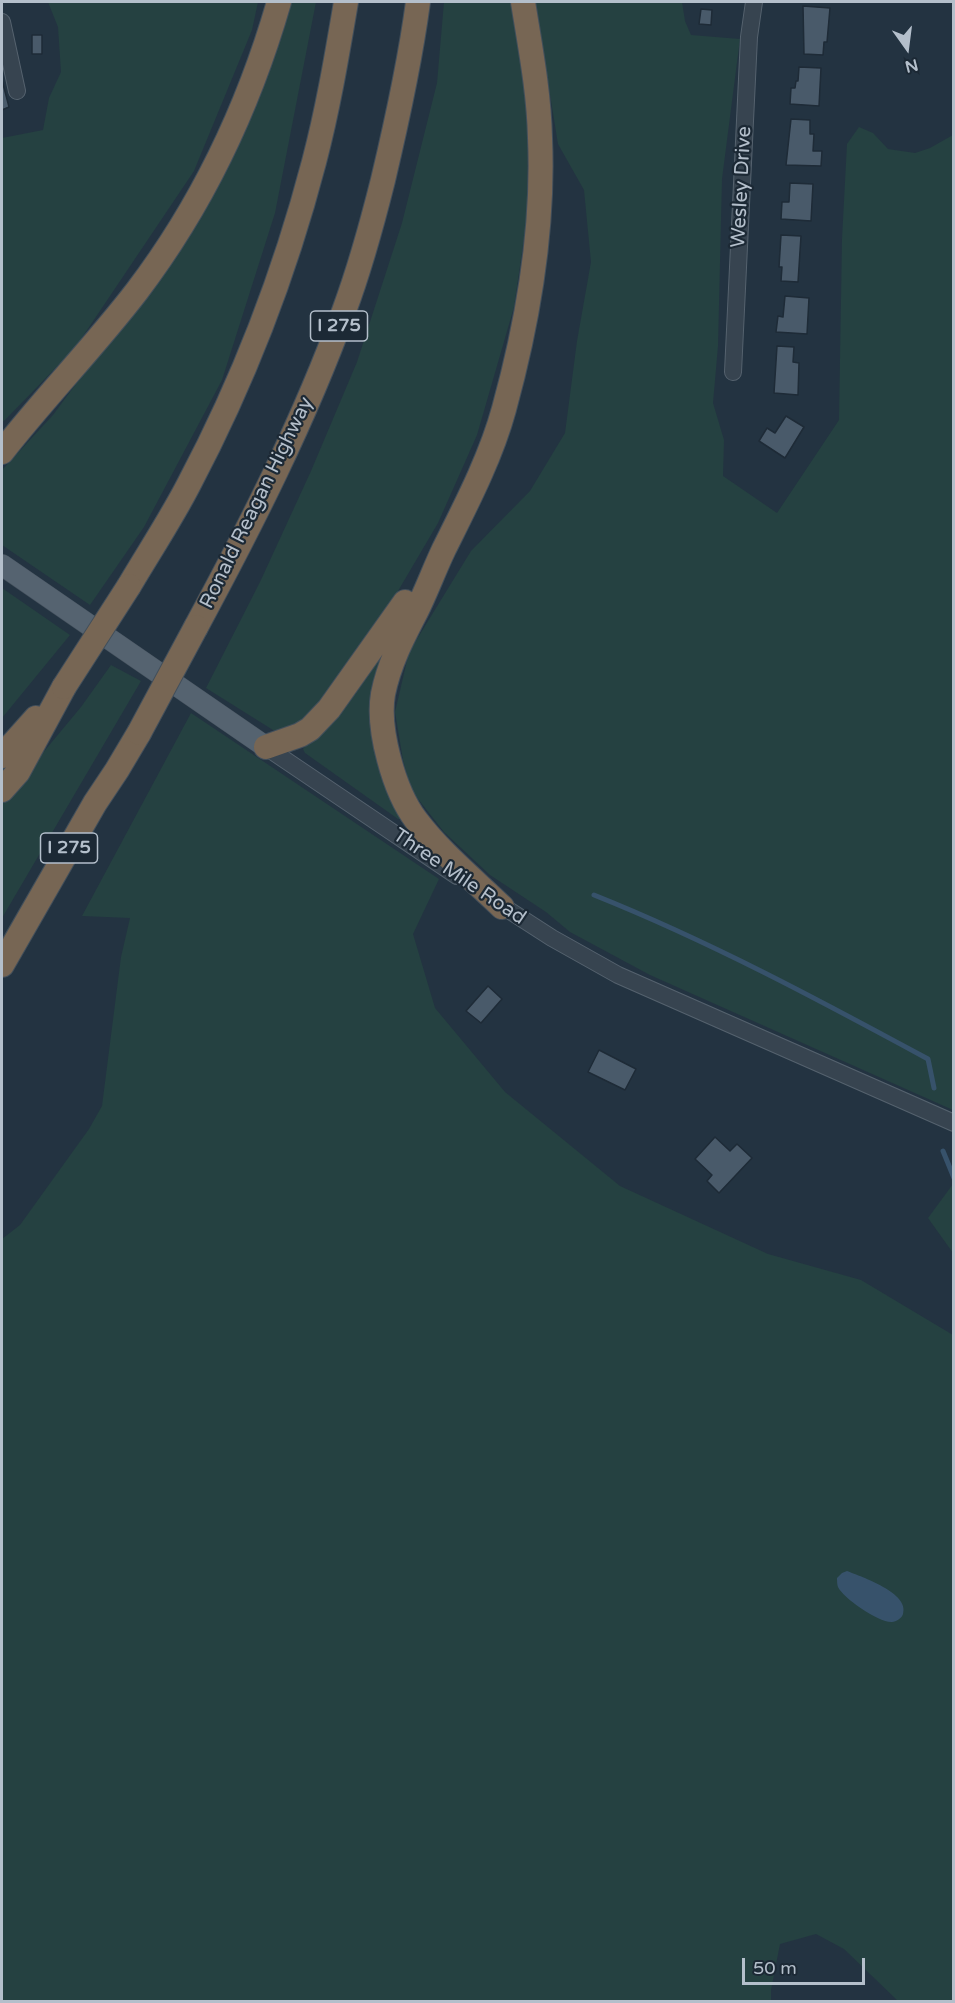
<!DOCTYPE html>
<html>
<head>
<meta charset="utf-8">
<style>
  body { margin:0 }
  #map { position:relative; width:955px; height:2003px; overflow:hidden; background:#233341; font-family:"Varela Round",sans-serif }
  canvas { display:block }
  .frame { position:absolute; inset:0; border:3px solid #b4bfcb; pointer-events:none }
  .north { position:absolute; left:877px; top:18px; width:60px; height:60px; -webkit-text-stroke:4px #1c2935; paint-order:stroke; rotate:166deg; font-size:16px; font-weight:700; line-height:24px; text-align:center; color:#b4bfcb }
  .north::after { content:''; display:block; margin:auto; width:21px; height:27px; background:#b4bfcb; clip-path:polygon(50% 0,100% 100%,50% 72%,0 100%) }
  .scale { position:absolute; left:742px; top:1958px; width:123px; height:27px; box-sizing:border-box; border:3px solid #b4bfcb; border-top:0; padding-left:8px; font-size:18px; line-height:21px; white-space:nowrap; color:#b4bfcb; -webkit-text-stroke:4px #1c2935; paint-order:stroke }
</style>
</head>
<body>
<div id="map">
<canvas width="955" height="2003"></canvas>
<div class="frame"></div>
<div class="north">N</div>
<div class="scale">50 m</div>
</div>
<script>
const context = document.querySelector('canvas').getContext('2d');
context.lineJoin = 'round';
function paint(path, color) {
  context.fillStyle = color;
  context.fill(path, 'evenodd');
}
function stroke(path, color, width, dash) {
  context.strokeStyle = color;
  context.lineWidth = width;
  context.lineCap = dash ? 'butt' : 'round';
  context.setLineDash(dash || []);
  context.stroke(path);
}
function drawText(font, color, halo, rows, align = 'center') {
  context.font = font + ' "Varela Round",sans-serif';
  context.lineWidth = 4.5;
  context.setLineDash([]);
  context.textBaseline = 'middle';
  context.strokeStyle = halo;
  context.fillStyle = color;
  for (const [text, x, y, turn = 0] of rows) {
    context.save();
    context.translate(x, y);
    context.rotate((+turn || 0) * Math.PI / 180);
    context.textAlign = isNaN(turn) ? turn : align;
    if (halo) context.strokeText(text, 0, 0);
    context.fillText(text, 0, 0);
    context.restore();
  }
}
paint(new Path2D(`
  M48,2H258L252,30L194,171L75,348L5,420L2,422V138L43,130L49,98L61,72L58,27Z
  M286,2H316L275,213L222,380L144,527L90,605L2,545V470L53,415L190,229Z
  M444,2H512L524,73L528,141L527,218L514,307L477,435L438,523L388,608L317,710L292,728L280,731L273,730L206,688L260,582L311,471L357,362L402,223L437,83Z
  M535,2H682L685,21L691,35L740,39L722,179L718,346L713,403L724,440L723,476L777,513L839,420L842,239L847,144L859,127L873,133L888,149L915,153L930,148L953,135V1110L650,975L570,932L546,912L490,875L444,832L411,790L403,760L395,712L409,652L471,551L530,491L565,433L577,341L591,262L584,190L558,144Z
  M2,588L70,635L2,718Z
  M389,645L383,661L404,818L398,819L305,753L303,749C309,740 320,736 328,728C351,703 369,672 389,645Z
  M111,665L141,681L2,918V802L81,707Z
  M191,713L439,879L413,934L435,1008L505,1092L620,1186L768,1254L861,1280L953,1335V2001H898L844,1949L816,1934L780,1944L771,1990V2001H2V1239L20,1225L89,1129L102,1106L121,957L130,918L82,916Z
  M953,1184V1253L928,1218Z`), '#254141');
paint(new Path2D(`
  M847,1571C862,1577 910,1593 903,1614C902,1618 896,1622 892,1622C879,1623 843,1598 838,1587C837,1585 837,1580 837,1578L842,1573Z`), '#37526b');
stroke(new Path2D(`
  M594,895C709,941 819,1000 928,1059L934,1088
  M943,1151L954,1178`), '#37526b', 5);
const building = new Path2D(`
  M803,6L830,8L827,42H824L823,55L804,54Z
  M701,9L712,10L711,25L699,24Z
  M32,35H42V54H32Z
  M799,67L821,68L819,106L790,104L791,88H795L796,81H798Z
  M2,80L9,107L2,110Z
  M791,119L810,120V134H814L813,151H822L821,166L786,165Z
  M790,183L813,184L811,221L781,219L782,202H789Z
  M781,235L801,236L798,282L781,281L782,267H779Z
  M785,296L809,298L807,334L776,332L778,316L783,317Z
  M777,346L794,347L793,362L799,363L798,395L774,393Z
  M786,416L804,427L785,458L759,441L767,428L775,433Z
  M488,986L502,999L481,1023L466,1011Z
  M599,1050L636,1069L625,1090L588,1072Z
  M715,1137L730,1151L737,1144L752,1158L719,1193L707,1181L712,1175L695,1159Z`);
paint(building, '#495a6a');
stroke(building, '#1e2b37', 1.5);
const minor = new Path2D(`
  M2,22L17,91
  M733,372L749,37L754,2
  M266,747L457,876
  M493,900L552,938L618,975L954,1123`);
const major = new Path2D(`
  M2,565L266,747`);
const highway = new Path2D(`
  M2,452C45,397 94,347 137,291C203,204 249,106 279,2
  M129,586C149,552 171,519 189,484C243,382 285,273 314,162C328,109 337,55 346,2
  M196,627C251,525 304,421 344,311C360,268 372,224 383,180C397,121 410,62 418,2
  M266,747L300,735L310,729L329,709L405,602
  M2,756L36,718
  M2,790L18,772L64,687
  M502,907C473,879 440,852 416,820C394,791 377,729 383,694C389,664 402,639 416,612C426,592 434,570 444,549C466,505 491,457 504,409C528,322 544,229 540,138C539,92 530,46 523,2
  M2,965L95,803L117,770L139,733`);
stroke(minor, '#55626e', 18);
stroke(major, '#44505c', 22);
stroke(highway, '#424f5b', 26);
stroke(minor, '#374450', 16);
stroke(major, '#556370', 21);
stroke(highway, '#776654', 24);
const highwayBridge = new Path2D(`
  M64,687L129,586
  M139,733L196,627`);
stroke(highwayBridge, '#424f5b', 26, []);
stroke(highwayBridge, '#776654', 24);
for (const [x, y, w] of [
  [339,326,57],
  [69,848,57]
]) {
  const box = new Path2D();
  box.roundRect(x - w / 2, y - 15, w, 30, 4.5);
  context.fillStyle = '#1c2935';
  context.fill(box);
  stroke(box, '#b4bfcb', 1.5);
}
drawText('bold 18px', '#b4bfcb', null, [
  ["I 275",339,326],
  ["I 275",69,848]
]);
drawText('20px', '#b4bfcb', '#1c2935', [
  ["Wesley Drive",742,187,-87],
  ["Ronald Reagan Highway",257,503,-64],
  ["Three Mile Road",459,877,34]
]);
</script>
</body>
</html>
